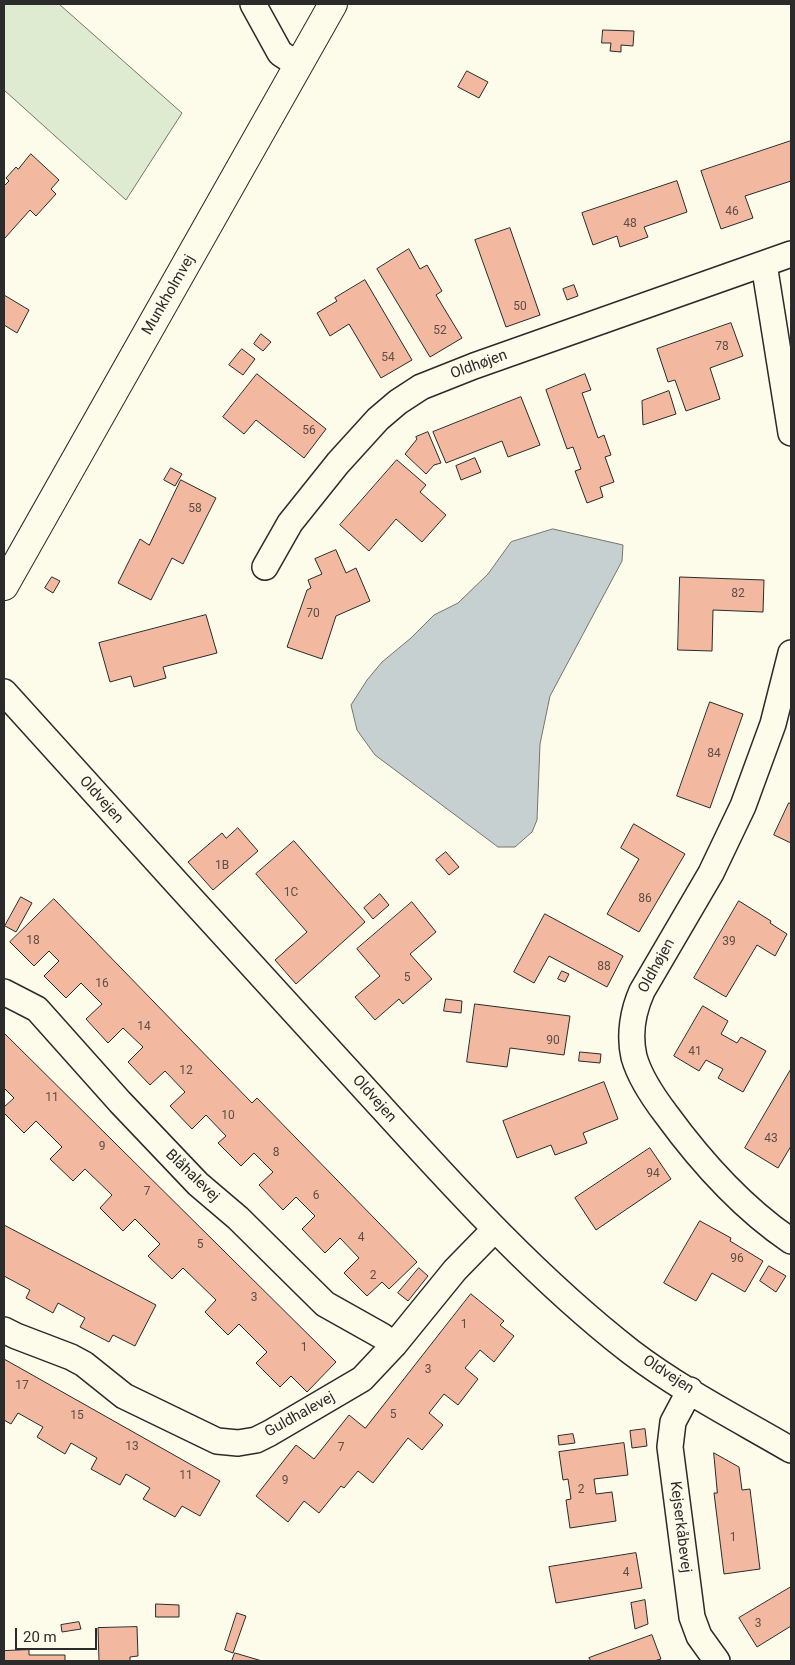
<!DOCTYPE html>
<html>
<head>
<meta charset="utf-8">
<style>
  body { margin:0 }
  #map { position:relative; width:795px; height:1665px; overflow:hidden; background:#fdfbea; font-family:Roboto,sans-serif }
  canvas { display:block }
  .frame { position:absolute; inset:0; border:5px solid #2b2b2b; pointer-events:none }
  .scale { position:absolute; left:15px; top:1628px; width:82px; height:22px; box-sizing:border-box; border:2px solid #2b2b2b; border-top:0; padding-left:6px; font-size:15px; line-height:18px; white-space:nowrap; color:#2b2b2b; -webkit-text-stroke:4px #fdfbea; paint-order:stroke }
</style>
</head>
<body>
<div id="map">
<canvas width="795" height="1665"></canvas>
<div class="frame"></div>
<div class="scale">20 m</div>
</div>
<script>
const context = document.querySelector('canvas').getContext('2d');
context.lineJoin = 'round';
function paint(path, color) {
  context.fillStyle = color;
  context.fill(path, 'evenodd');
}
function stroke(path, color, width, dash) {
  context.strokeStyle = color;
  context.lineWidth = width;
  context.lineCap = dash ? 'butt' : 'round';
  context.setLineDash(dash || []);
  context.stroke(path);
}
function drawText(font, color, halo, rows, align = 'center') {
  context.font = font + ' Roboto,sans-serif';
  context.lineWidth = 4;
  context.setLineDash([]);
  context.textBaseline = 'middle';
  context.strokeStyle = halo;
  context.fillStyle = color;
  for (const [text, x, y, turn = 0] of rows) {
    context.save();
    context.translate(x, y);
    context.rotate((+turn || 0) * Math.PI / 180);
    context.textAlign = isNaN(turn) ? turn : align;
    if (halo) context.strokeText(text, 0, 0);
    context.fillText(text, 0, 0);
    context.restore();
  }
}
const green = new Path2D(`
  M4,4H59L182,113L126,200L4,90Z`);
paint(green, '#deebd1');
stroke(green, '#74746e', 1);
const water = new Path2D(`
  M553,529L623,545L622,561L550,696L540,744L537,820L532,832L515,847H498L375,755L357,730L351,705L367,680L382,662L411,638L434,615L458,603L488,574L511,542Z`);
paint(water, '#c7d0d0');
stroke(water, '#74746e', 1);
const building = new Path2D(`
  M603,30L634,31L633,46L621,45V52L610,51L611,43H602Z
  M467,71L488,82L479,98L458,87Z
  M791,141V181L745,196L753,218L721,229L701,171Z
  M31,154L59,180L51,189L56,194L36,216L30,210L5,238L4,236V186L9,181L6,178L16,167L18,169Z
  M677,181L687,212L644,227L648,237L620,247L617,236L593,245L582,213Z
  M510,228L540,315L506,327L475,240Z
  M409,249L420,269L427,265L442,291L436,295L462,338L430,357L377,269Z
  M365,280L412,360L381,378L349,324L330,336L317,313L337,301L335,298Z
  M574,285L578,296L567,300L563,289Z
  M4,295L29,310L17,333L4,325Z
  M731,323L743,356L710,368L720,399L686,411L675,380L668,382L657,349Z
  M261,334L271,342L263,351L254,344Z
  M242,349L255,359L243,375L229,365Z
  M257,374L326,429L304,458L256,420L244,434L223,417Z
  M585,374L591,390L582,393L598,438L604,435L611,455L605,457L614,482L600,487L603,497L587,503L575,471L581,469L573,447L567,449L546,390Z
  M669,391L676,414L643,425L642,401Z
  M521,397L540,445L508,457L502,441L446,463L433,432Z
  M428,432L441,463L434,465L426,474L405,454L417,439L416,437Z
  M475,458L481,472L461,480L456,466Z
  M397,460L426,485L420,492L446,515L422,542L396,519L369,551L340,525Z
  M171,468L182,474L175,486L164,480Z
  M181,480L216,498L183,564L172,558L151,600L118,583L140,539L149,545Z
  M336,550L346,573L356,568L370,601L336,616L322,659L287,647L307,590L311,588L308,580L322,574L315,559Z
  M52,577L60,581L53,593L45,588Z
  M680,577L764,580L763,612L713,610L712,651L678,650Z
  M206,615L217,653L163,667L166,678L134,687L131,676L110,682L99,643Z
  M710,702L743,714L710,808L677,796Z
  M789,803L791,804V843L774,835Z
  M634,824L685,854L639,932L607,914L639,859L621,848Z
  M238,828L258,851L213,890L188,862L222,833L226,838Z
  M294,841L365,922L296,984L275,960L307,932L256,874Z
  M446,852L459,867L449,875L436,860Z
  M380,894L389,905L373,919L364,908Z
  M21,897L32,903L16,932L5,926Z
  M54,899L252,1103L257,1098L417,1262L389,1289L382,1282L367,1296L344,1273L359,1258L340,1238L325,1253L302,1229L315,1216L296,1197L283,1210L259,1185L273,1172L254,1153L241,1166L218,1143L226,1136L206,1115L192,1129L170,1106L185,1092L165,1071L150,1085L128,1062L143,1047L123,1028L108,1043L86,1019L102,1004L81,983L66,998L44,976L59,961L49,951L34,966L10,942Z
  M739,901L771,921L770,923L787,934L775,956L757,945L726,997L694,978Z
  M412,902L436,932L410,954L432,979L403,1004L399,999L375,1020L355,997L380,976L357,949Z
  M545,914L623,956L607,987L549,956L534,983L514,972Z
  M562,971L569,974L565,982L558,979Z
  M446,999L462,1001L461,1013L444,1011Z
  M475,1004L570,1016L564,1055L510,1048L507,1067L467,1062Z
  M703,1006L728,1021L721,1034L737,1043L741,1037L766,1051L743,1092L718,1078L723,1069L706,1060L699,1071L674,1056Z
  M4,1033L336,1362L307,1392L291,1376L280,1387L256,1363L267,1352L239,1324L228,1335L205,1312L216,1300L183,1268L172,1279L148,1256L160,1244L135,1219L123,1231L100,1208L112,1195L85,1169L73,1181L50,1159L62,1147L36,1121L24,1133L4,1113V1107L14,1098L4,1088Z
  M580,1052L601,1054L600,1063L579,1061Z
  M791,1069V1146L778,1168L745,1148Z
  M604,1082L618,1119L583,1133L587,1143L555,1155L551,1145L517,1158L503,1121Z
  M650,1148L671,1179L596,1230L575,1198Z
  M700,1221L731,1238L730,1241L763,1261L745,1292L712,1273L696,1301L664,1283Z
  M4,1225L156,1305L135,1346L113,1335L109,1342L80,1327L85,1318L58,1303L53,1313L26,1298L30,1290L4,1276Z
  M769,1266L786,1276L776,1292L760,1281Z
  M419,1268L428,1276L408,1301L398,1293Z
  M471,1294L504,1321L500,1325L514,1336L494,1362L480,1350L465,1368L478,1379L458,1405L444,1394L429,1413L443,1425L422,1450L408,1438L373,1483L358,1471L344,1488L341,1486L319,1513L304,1501L288,1522L256,1496L296,1445L314,1459L349,1415L365,1428Z
  M4,1359L220,1481L200,1516L182,1506L175,1517L143,1499L150,1488L126,1474L120,1485L91,1469L97,1458L71,1443L65,1454L37,1437L43,1427L18,1413L11,1424L4,1420Z
  M645,1429L647,1446L632,1448L630,1431Z
  M573,1434L575,1443L559,1445L558,1436Z
  M624,1443L628,1475L594,1479L596,1494L612,1492L616,1521L570,1528L566,1500L571,1499L568,1479L563,1480L559,1452Z
  M714,1453L739,1467L742,1490L750,1489L760,1569L724,1574L714,1493H717Z
  M636,1553L642,1588L556,1603L549,1567Z
  M791,1587V1626L757,1647L739,1618Z
  M645,1600L648,1624L635,1629L631,1603Z
  M156,1604L179,1605V1617H156Z
  M237,1613L246,1616L233,1653L225,1650Z
  M79,1622L81,1629L62,1632L61,1625Z
  M137,1627L138,1656L130,1657V1661H99L98,1628Z
  M652,1635L661,1659L654,1661H591L589,1658Z
  M29,1650V1655H65V1661H4V1651Z
  M235,1653L262,1661H232Z`);
paint(building, '#f2b8a0');
stroke(building, '#2b2b2b', 1);
const minor = new Path2D(`
  M253,4L280,53L298,65
  M764,264L791,433
  M265,567L290,523L338,463L378,419L398,402L421,387L474,366L791,254
  M791,653L773,724L743,806L711,873L642,991C633,1011 629,1035 634,1057C640,1078 653,1097 666,1114C701,1162 741,1207 791,1241
  M4,692C116,817 229,940 342,1064C434,1164 523,1268 631,1352C681,1390 738,1419 791,1450
  M4,992L37,1009L120,1102L198,1184L238,1218L325,1304L382,1336L394,1345
  M4,1330L16,1336L71,1357L84,1364L124,1396L217,1441L238,1443L256,1440L270,1433L362,1379L394,1345L455,1270L495,1229
  M690,1390L673,1422L670,1447L692,1617L699,1636L717,1661`);
const tertiary = new Path2D(`
  M4,586L333,4`);
stroke(minor, '#2b2b2b', 28);
stroke(tertiary, '#2b2b2b', 30);
stroke(minor, '#fdfbea', 25);
stroke(tertiary, '#fdfbea', 28);
drawText('12px', '#5d4e48', null, [
  ["46",732,212],
  ["48",630,224],
  ["50",520,307],
  ["52",440,331],
  ["78",722,347],
  ["54",388,358],
  ["56",309,431],
  ["58",195,509],
  ["82",738,594],
  ["70",313,614],
  ["84",714,754],
  ["1B",222,866],
  ["1C",291,893],
  ["86",645,899],
  ["18",33,941],
  ["39",729,942],
  ["88",604,967],
  ["5",407,978],
  ["16",102,984],
  ["14",144,1027],
  ["90",553,1041],
  ["41",695,1052],
  ["12",186,1071],
  ["11",52,1098],
  ["10",228,1116],
  ["43",771,1139],
  ["9",102,1147],
  ["8",276,1153],
  ["94",653,1174],
  ["7",147,1192],
  ["6",316,1196],
  ["4",361,1238],
  ["5",200,1245],
  ["96",737,1259],
  ["2",373,1276],
  ["3",254,1298],
  ["1",464,1325],
  ["1",304,1348],
  ["3",428,1370],
  ["17",22,1386],
  ["5",393,1415],
  ["15",77,1416],
  ["13",132,1447],
  ["7",341,1448],
  ["11",186,1476],
  ["9",285,1481],
  ["2",581,1490],
  ["1",733,1538],
  ["4",626,1573],
  ["3",758,1624]
]);
drawText('15px', '#2b2b2b', '#fdfbea', [
  ["Munkholmvej",169,295,-60],
  ["Oldhøjen",479,365,-20],
  ["Oldvejen",101,800,48],
  ["Oldhøjen",657,966,-61],
  ["Oldvejen",374,1099,48],
  ["Blåhalevej",192,1176,44],
  ["Oldvejen",668,1375,33],
  ["Guldhalevej",300,1415,-29],
  ["Kejserkåbevej",680,1527,83]
]);
</script>
</body>
</html>
